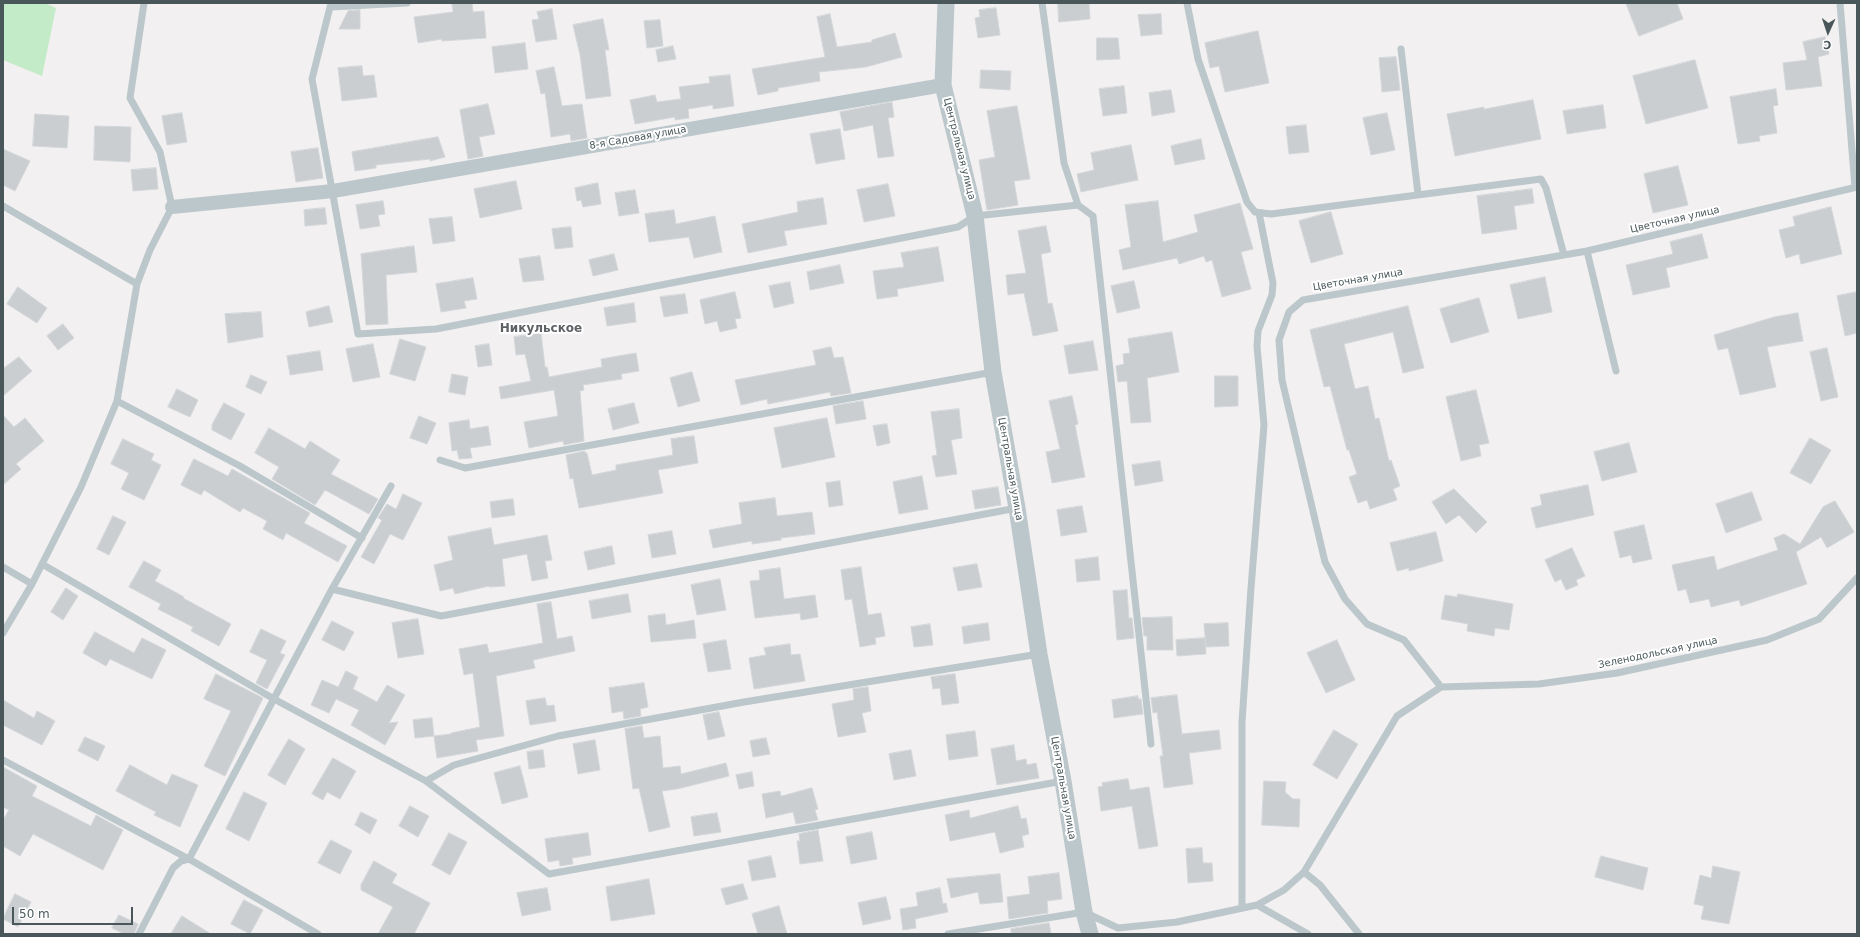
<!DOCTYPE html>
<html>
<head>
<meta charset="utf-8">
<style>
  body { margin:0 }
  #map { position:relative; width:1860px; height:937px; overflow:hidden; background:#f2f0f0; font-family:"DejaVu Sans",sans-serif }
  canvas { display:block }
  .frame { position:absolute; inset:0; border:4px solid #49575b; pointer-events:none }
  .north { position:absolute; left:1808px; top:12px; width:40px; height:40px; -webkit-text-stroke:3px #fff; paint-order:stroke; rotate:183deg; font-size:11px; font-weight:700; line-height:16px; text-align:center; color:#49575b }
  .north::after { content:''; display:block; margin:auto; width:14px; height:18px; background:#49575b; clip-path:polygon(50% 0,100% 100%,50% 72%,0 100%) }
  .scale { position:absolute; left:12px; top:907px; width:121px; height:18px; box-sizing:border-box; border:2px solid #49575b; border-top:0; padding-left:5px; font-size:12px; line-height:14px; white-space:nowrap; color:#49575b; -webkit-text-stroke:3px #fff; paint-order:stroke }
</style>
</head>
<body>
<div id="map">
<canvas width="1860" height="937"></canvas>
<div class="frame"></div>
<div class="north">С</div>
<div class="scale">50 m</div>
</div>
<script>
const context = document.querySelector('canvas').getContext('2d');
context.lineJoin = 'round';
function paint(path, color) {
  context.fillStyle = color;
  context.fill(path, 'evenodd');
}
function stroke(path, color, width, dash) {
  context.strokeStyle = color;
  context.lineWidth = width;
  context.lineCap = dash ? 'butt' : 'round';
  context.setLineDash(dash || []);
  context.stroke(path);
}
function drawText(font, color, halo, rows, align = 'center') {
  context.font = font + ' "DejaVu Sans",sans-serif';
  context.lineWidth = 4;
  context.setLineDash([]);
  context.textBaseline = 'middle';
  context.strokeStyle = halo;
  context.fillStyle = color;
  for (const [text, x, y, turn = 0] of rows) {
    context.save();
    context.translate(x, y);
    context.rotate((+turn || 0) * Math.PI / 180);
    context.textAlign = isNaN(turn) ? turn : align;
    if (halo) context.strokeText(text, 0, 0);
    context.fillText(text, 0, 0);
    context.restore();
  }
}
paint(new Path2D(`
  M3,3H45L56,8L42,76L3,60Z`), '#c3ebc8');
const building = new Path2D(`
  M452,3H472L473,12L484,11L486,38L442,41V39L418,43L414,17L453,12Z
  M1058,3H1089L1090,19L1059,22Z
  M1626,3H1677L1683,19L1639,36Z
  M996,8L1000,35L978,38L975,18L980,17L979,10Z
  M552,9L557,39L536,42L532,20L539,19L537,12Z
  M360,10V29H339L348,11Z
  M830,14L837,47L872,42V40L895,33L902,57L866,67L819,72L820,81L778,88V91L758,95L752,69L825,57L817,17Z
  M1161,14L1162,34L1141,36L1138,15Z
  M603,19L609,50H605L611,96L586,99L580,55L573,25Z
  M660,20L663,46L647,48L644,21Z
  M1258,31L1269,83L1225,92L1219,66L1210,68L1205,43Z
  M1825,37L1829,54L1818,57L1822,86L1786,90L1783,63L1807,60L1803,42Z
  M1097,38H1118L1120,59L1097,60Z
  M525,43L528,69L495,73L492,47Z
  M673,46L676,59L658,62L656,50Z
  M1396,57L1400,90L1382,92L1379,58Z
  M1695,60L1708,108L1646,124L1633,76Z
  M362,66L363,76L374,75L377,97L342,101L338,68Z
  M554,67L562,106L582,104L587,138L571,141L570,134L551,137L545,93L541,94L536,71Z
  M981,70L1011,71L1010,90L980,88Z
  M730,75L734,106L713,109V105L688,109L689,118L675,120V117L635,124L630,100L655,95L657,102L681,99L679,87L710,83L709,77Z
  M1124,86L1127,113L1103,116L1099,89Z
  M1776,89L1778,105L1773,106L1777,133L1759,136L1760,141L1738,144L1730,97Z
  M1171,90L1175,112L1152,116L1149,93Z
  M1533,100L1541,139L1455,156L1447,114L1484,107V109Z
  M892,102L894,117L888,118L894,156L878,158L873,125L844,131L840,112Z
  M488,104L495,134L479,137L483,156L468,159L460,110Z
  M1603,105L1606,128L1567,134L1563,111Z
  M1017,106L1030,179L1014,181L1018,205L987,210L979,160L995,157L987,111Z
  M182,113L187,142L167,145L162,116Z
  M1387,113L1395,150L1371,155L1363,118Z
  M35,114L69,116L67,148L33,146Z
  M1306,125L1309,152L1289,154L1286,127Z
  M95,126L131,127L130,162L94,160Z
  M840,129L845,159L816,164L810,134Z
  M438,137L445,157L430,161V159L376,165V168L355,171L352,152Z
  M1201,139L1205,159L1175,165L1171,146Z
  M1131,145L1138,180L1081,192L1077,174L1094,170L1091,153Z
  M318,148L323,178L296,182L291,152Z
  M3,149L30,161L15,191L3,185Z
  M1678,166L1688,205L1653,213L1644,174Z
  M156,168L158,189L133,191L131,170Z
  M516,181L522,209L480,218L474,189Z
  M598,183L601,204L583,207L581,200L577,201L575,188Z
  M888,184L895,216L864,222L857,190Z
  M1532,189L1534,203L1514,206L1517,229L1482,234L1477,196Z
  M635,190L639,213L619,216L615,193Z
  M823,198L827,224L784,231L787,245L748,253L742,224L798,212L797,202Z
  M383,201L385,214L378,215L380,226L360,229L356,205Z
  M1158,201L1163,242L1198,232L1194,215L1240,203L1253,249L1241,252L1251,289L1222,297L1212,260L1206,262L1204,256L1179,264L1177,258L1123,270L1119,250L1131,247L1125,205Z
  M1831,207L1842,254L1801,264L1799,254L1786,258L1779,230L1795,226L1793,217Z
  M325,208L327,224L305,226L304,210Z
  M674,210L676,224L715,216L722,252L694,258L689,237L649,242L645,214Z
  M1331,212L1343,254L1311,263L1299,221Z
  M452,217L455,241L433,244L429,219Z
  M1046,226L1051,252L1041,254L1048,304L1052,303L1058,331L1033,336L1024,293L1008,295L1006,275L1026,273L1018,231Z
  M571,227L573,247L555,249L552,229Z
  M1702,234L1708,258L1666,268L1670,287L1633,295L1626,265L1673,254L1670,242Z
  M414,246L417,272L386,275L388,324L366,325L361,254Z
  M938,247L944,281L897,289L898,296L877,299L873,271L904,267L901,253Z
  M614,254L618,270L593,276L589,260Z
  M540,256L544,280L523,282L519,259Z
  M840,265L844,283L810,290L807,272Z
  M1545,277L1552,312L1518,319L1510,285Z
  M473,278L477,299L464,301L466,308L441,312L436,284Z
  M1134,281L1140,308L1117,313L1111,286Z
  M790,282L794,303L774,308L769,286Z
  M18,287L47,308L37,323L7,304Z
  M735,292L741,318L735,319L737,328L720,332L717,321L705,324L700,300Z
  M1857,292V333L1845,336L1837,296Z
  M685,294L688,313L664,317L660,297Z
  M1479,298L1489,332L1451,343L1440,309Z
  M634,303L636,322L607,326L604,308Z
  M329,306L333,322L309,327L306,312Z
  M1408,306L1424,368L1403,373L1393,332L1344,344L1355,389L1368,386L1375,419L1379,418L1389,461L1391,460L1400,486L1393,489L1397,500L1370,509L1367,500L1358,503L1349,477L1357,474L1349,450H1347L1330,386L1324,387L1310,330Z
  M261,312L263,337L228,343L225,314Z
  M1798,313L1803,341L1767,347L1776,387L1740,395L1728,348L1718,350L1714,335L1774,317Z
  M63,324L74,338L58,350L47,336Z
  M1172,332L1179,372L1147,378L1151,422L1131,423L1127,381L1118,382L1116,366L1124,364L1123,354L1130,353L1128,339Z
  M541,333L545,367H547L549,377L602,367L601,359L636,353L639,371L621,374L622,379L583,385L584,390L580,391L584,441L564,445L563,441L529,448L524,422L558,416L554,390L501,399L499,387L531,381L525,354L516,355L514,337Z
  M400,339L426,347L415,381L390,374Z
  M1093,341L1098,370L1069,374L1064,346Z
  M373,344L380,377L353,382L346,349Z
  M489,344L492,365L478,367L475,346Z
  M831,347L834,358L843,357L851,393L831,396L830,392L768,404L767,399L741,405L735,380L816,365L813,351Z
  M1827,348L1838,397L1821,401L1810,352Z
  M320,351L323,370L290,375L287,356Z
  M19,357L32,371L3,396V369Z
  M692,372L700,401L678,407L670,378Z
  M452,374L468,377L465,395L449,392Z
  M251,375L267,382L261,394L246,387Z
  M1215,376H1238V406L1215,407Z
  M177,389L198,400L190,417L168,407Z
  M1476,390L1489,443L1479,445L1481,456L1461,461L1446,397Z
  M1072,396L1078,424L1075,425L1085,477L1052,483L1046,452L1060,449L1049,401Z
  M863,401L866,419L836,424L833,406Z
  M224,403L245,414L231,440L212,430V425Z
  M634,403L639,423L613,430L608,409Z
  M959,409L962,438L951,440L957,474L936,477L932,456L937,455L931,412Z
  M3,415L14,427L25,418L44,441L16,464L21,469L3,485Z
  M419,416L436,423L427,444L410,438Z
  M827,418L835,457L782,468L774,428Z
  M469,420L470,429L488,426L491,445L470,448L472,458L459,459L457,450L452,451L449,423Z
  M887,424L890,443L877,446L873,426Z
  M269,428L305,449L310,441L340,460L331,474L378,499L369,514L325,490L315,505L272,479L279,467L255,453Z
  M694,436L698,463L658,470L663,493L579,508L573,478L570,479L566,455L585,451V453H587L592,475L616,470V465L673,455L671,439Z
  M1810,438L1831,450L1811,484L1790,473Z
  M123,439L154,454L151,460L161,465L144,500L121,489L129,473L111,464Z
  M1629,443L1637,472L1602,481L1594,452Z
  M194,459L228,476L232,469L310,513L304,523L347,546L338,562L286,533L283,540L263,529L267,521L243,508L240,512L204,490L201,495L181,485Z
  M1160,461L1163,481L1135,486L1132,465Z
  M922,476L928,509L899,514L893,482Z
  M840,481L843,505L829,507L826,483Z
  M1588,485L1594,515L1536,528L1531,508L1542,505L1540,495Z
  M998,487L1001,505L975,509L972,491Z
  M1454,489L1487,522L1476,533L1459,515L1446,524L1432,502Z
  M1752,492L1762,520L1726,533L1716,504Z
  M403,494L422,503L403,540L390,534L374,564L361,557L382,520L378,518L387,504L396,509Z
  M775,498L777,516L812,512L815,534L781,538V540L752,544V541L713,548L709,530L742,524L739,503Z
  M513,499L515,515L492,518L490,502Z
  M1835,501L1854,532L1827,548L1821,537L1796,552L1807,584L1741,606L1739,600L1711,607L1709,599L1690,603L1686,589L1678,591L1672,565L1714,556L1717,570L1778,550L1774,538L1784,534L1800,544L1823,507Z
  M1082,506L1087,532L1061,536L1057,510Z
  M113,516L126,522L109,555L97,549Z
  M1644,525L1652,559L1633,563L1631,555L1620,558L1614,532Z
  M491,528L494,545L547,535L552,560L545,561L548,578L532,581L527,554L502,559L505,586L489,587V586L455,594L453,588L440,591L434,565L453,560L448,537Z
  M672,531L676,554L652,558L648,535Z
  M1436,532L1443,561L1409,571V568L1397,571L1390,543Z
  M612,546L615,564L588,570L584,552Z
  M1572,548L1585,576L1576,580L1578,585L1566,590L1561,579L1555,582L1545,560Z
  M1098,557L1100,580L1077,582L1075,560Z
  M144,561L161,570L155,581L184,597L183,598L231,624L219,646L191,631L193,627L158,609L161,604L129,587Z
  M977,564L982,587L958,591L953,568Z
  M861,567L868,615L881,613L885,636L875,638L876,644L860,647L852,599L845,600L841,570Z
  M780,568L784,599L815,595L818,617L801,620L800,613L755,618L750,581L760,580L759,571Z
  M720,579L726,610L697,615L691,585Z
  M66,588L78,596L63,620L51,612Z
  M1127,590L1129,618H1132L1134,638L1117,640L1113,591Z
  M628,594L631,612L592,619L589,601Z
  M1458,594L1513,604L1509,630L1495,628L1494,636L1467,631L1468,624L1441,619L1445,595L1457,597Z
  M551,602L557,639L572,636L575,651L533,660L535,668L496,676L504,736L476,740L478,751L437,758L434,736L451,734V733L480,727L473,673L464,675L459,649L487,644L489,653L543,643L537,604Z
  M665,614L666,625L694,620L696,638L651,642L648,616Z
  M1172,617L1173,650H1147V636H1144L1142,618Z
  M418,619L424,654L398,658L392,623Z
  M332,621L354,632L344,651L322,640Z
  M988,623L990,640L964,644L962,627Z
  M1228,623L1229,646L1206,647L1204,624Z
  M930,624L933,645L914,647L911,627Z
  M261,629L286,641L280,653L285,655L267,689L256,683L267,660L250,652Z
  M95,632L134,653L142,638L166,650L152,679L110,659L106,666L83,653Z
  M1205,638L1206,654L1177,656L1176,640Z
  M726,640L731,669L708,672L703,644Z
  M1337,640L1355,680L1326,693L1307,653Z
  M790,644L791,655L800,654L805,681L754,689L749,658L766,655L764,648Z
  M346,671L358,677L353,689L377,702L387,685L405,695L389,723L398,722L385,745L351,725L359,710L336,699L329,713L311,705L322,680L338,687Z
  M216,674L263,698L225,776L204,766L231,711L204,699Z
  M955,674L959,703L942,705L940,688L933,689L931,677Z
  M644,683L648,707L640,709L641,716L624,719L623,711L612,713L609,688Z
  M868,687L871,711L862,713L866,732L838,737L832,704L854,700L853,689Z
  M1177,695L1182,734L1219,730L1221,749L1189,753L1193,784L1164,788L1160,756H1163L1157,712L1153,713L1151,698Z
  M1138,696V699H1141L1143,714L1114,718L1112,700Z
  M545,698L547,706L554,705L556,721L530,725L526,701Z
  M3,700L34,718L37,711L55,721L42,745L3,725Z
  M719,712L725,736L708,740L703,715Z
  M432,718L434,736L415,738L413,720Z
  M642,726L644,738L660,736L663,768L680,766L681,774L726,763L729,776L677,789L662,791L670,827L649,832L639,788L633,789L625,729Z
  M1334,730L1358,744L1337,779L1313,765Z
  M975,731L978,756L949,760L946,735Z
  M85,737L105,746L98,761L78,751Z
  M766,738L770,754L753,757L750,741Z
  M289,739L305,749L285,785L268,775Z
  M595,740L600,770L578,774L573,744Z
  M1014,745L1016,761L1026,759L1027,765L1036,763L1039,778L997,785L991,749Z
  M543,750L545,767L529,769L527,752Z
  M911,750L916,776L894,780L889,754Z
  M333,758L356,771L340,799L327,792L323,800L312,794Z
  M130,765L167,785L172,774L198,785L180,827L154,815L156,812L116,791Z
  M520,766L528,797L502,804L494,773Z
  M3,767L37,786L32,796L91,826L96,815L123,830L103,870L33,834L20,856L3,846V820L9,810L3,807Z
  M752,772L754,786L739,789L736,775Z
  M1128,779L1130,790L1149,787L1158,846L1139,849L1132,806L1101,811L1098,787L1103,786L1102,783Z
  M1264,781L1286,782L1285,792L1293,799H1300L1299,827L1262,825Z
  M812,788L818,809L815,810L818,820L796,824L793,812L766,818L762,794L780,791L781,796Z
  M244,792L267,803L249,841L226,829Z
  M410,806L429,816L418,837L399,826Z
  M1018,806L1021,819L1026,818L1029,834L1022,836L1024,847L1000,853L995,832L950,841L945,815L969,810L970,818Z
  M361,812L377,820L370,834L355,825Z
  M717,813L721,832L694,836L691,817Z
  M818,830L823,861L800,864L797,841H800L799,834Z
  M872,832L877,859L851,864L846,837Z
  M449,833L467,842L450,875L432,865Z
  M588,833L591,855L572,858L573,864L560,866L559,860L548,862L545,839Z
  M331,840L352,851L340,874L318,863Z
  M1202,848L1203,863H1212L1213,881L1188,883L1186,849Z
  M771,856L776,877L752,881L748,861Z
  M1601,856L1648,868L1643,890L1595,877Z
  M374,861L397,874L392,883L430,903L414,934H378L393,907L361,890V885Z
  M1713,866L1740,872L1729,924L1701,919L1704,906L1694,904L1700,875L1711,878Z
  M1059,873L1062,899L1047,901L1048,913L1009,919L1007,897L1030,894L1028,877Z
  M1000,874L1003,902L980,904L978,892L951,898L947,879Z
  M649,879L655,914L611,921L606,887Z
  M743,884L748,899L726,905L721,889Z
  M547,888L551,910L522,916L517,893Z
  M940,888L943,904L946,903L948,912L915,919L916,928L903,930L900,909L918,906L916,893Z
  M15,894L31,902L18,927L3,919Z
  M886,897L891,919L863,925L858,903Z
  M244,900L263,910L250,934L231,924Z
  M779,906L787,934H758L752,914Z
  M119,915L138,924L134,934H124L112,928Z
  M182,916L211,934H171Z
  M1049,923L1051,934H1011V929Z`);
paint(building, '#caced0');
stroke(building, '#d4d7da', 1);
stroke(new Path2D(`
  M331,3L312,79L358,334L436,329L958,227L975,216L1078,205L1093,216L1151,744
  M1042,3L1064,163L1078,205
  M1187,3L1198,59L1247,202L1255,212L1271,214L1541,179L1546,188L1564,255
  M1840,3L1855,187
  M331,7L407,3
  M1401,49L1418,194
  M3,206L137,284
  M1587,251L1616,371
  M117,401L240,466L362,538
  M440,460L465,468L993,372
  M42,564L274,699L426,781L549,874L1063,781
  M3,567L32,584
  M332,589L441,616L1017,508
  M3,633L32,584L81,487L117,401L137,284L150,250L172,207L160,152L130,98L144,3
  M1441,687L1404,640L1367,624L1345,599L1325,562L1282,380L1279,340L1289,312L1303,300L1587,251L1857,187
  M1441,687L1539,684L1617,673L1767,640L1819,619L1857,578
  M3,760L189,859L318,934
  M426,781L454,765L558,736L744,702L1039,654
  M1304,872L1320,885L1359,934
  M1257,905L1308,934
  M1242,908V722L1251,588L1264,425L1257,346L1258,331L1272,295L1273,283L1259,213
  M139,934L173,868L181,861L189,859L332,589L391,486
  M948,934L1084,912L1118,928L1177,922L1257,905L1284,890L1304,872L1397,716L1441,687`), '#bcc7cb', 7);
stroke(new Path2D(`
  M172,207L333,191L943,85`), '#bcc7cb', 14);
stroke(new Path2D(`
  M946,3L943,85L975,216L993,372L1017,508L1039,654L1063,781L1084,912L1090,934`), '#bcc7cb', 17);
drawText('10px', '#49575b', '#fff', [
  ["8-я Садовая улица",638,138,-10],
  ["Центральная улица",959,149,76],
  ["Цветочная улица",1675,220,-13],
  ["Цветочная улица",1358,280,-10],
  ["Центральная улица",1010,469,80],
  ["Зеленодольская улица",1658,653,-12],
  ["Центральная улица",1063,788,80]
]);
drawText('bold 12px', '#5d6164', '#fff', [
  ["Никульское",541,329]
]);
</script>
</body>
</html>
